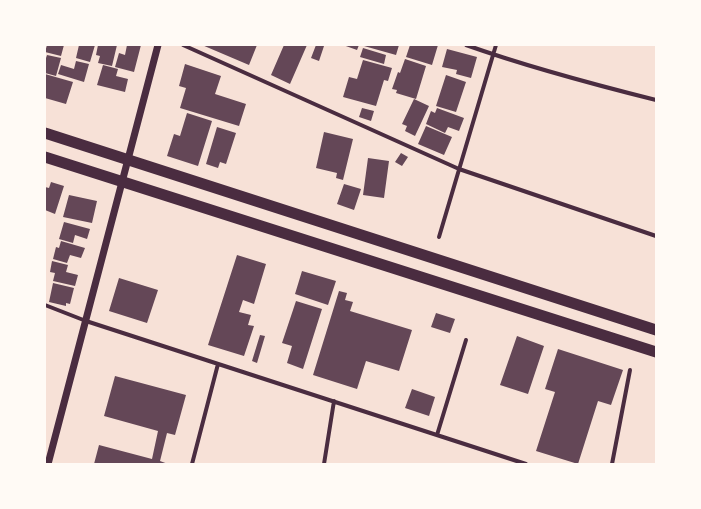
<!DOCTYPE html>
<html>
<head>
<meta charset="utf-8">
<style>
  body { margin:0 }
  #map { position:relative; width:701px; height:509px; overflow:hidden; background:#f7e1d7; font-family:Karla,sans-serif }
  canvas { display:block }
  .frame { position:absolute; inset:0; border:46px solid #fffaf5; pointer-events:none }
</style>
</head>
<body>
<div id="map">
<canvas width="701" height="509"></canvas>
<div class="frame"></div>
</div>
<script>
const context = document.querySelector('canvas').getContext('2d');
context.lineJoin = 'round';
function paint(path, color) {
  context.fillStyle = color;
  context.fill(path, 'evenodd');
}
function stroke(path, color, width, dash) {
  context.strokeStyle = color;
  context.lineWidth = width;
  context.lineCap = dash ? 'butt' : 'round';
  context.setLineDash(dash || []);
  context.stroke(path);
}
paint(new Path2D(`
  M47,45H64L61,56L45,52Z
  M79,45H95L90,62L76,58Z
  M98,45H117L112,66L98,63L100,56L96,55Z
  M127,45H141L134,72L115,67L119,53L125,55Z
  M202,45H257L249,65Z
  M284,45H307L290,84L271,75Z
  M316,45L324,46L319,61L311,58Z
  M343,45H359L357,50Z
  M365,45H399L396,55L364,46Z
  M410,45H438L432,65L406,57Z
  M363,48L386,55L384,64L360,57Z
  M447,49L477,57L471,78L456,74L457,70L442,67Z
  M47,55L61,58L56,76L45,73V61Z
  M405,59L426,66L416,99L396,93L397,90L392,89L398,72L400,73Z
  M363,60L392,68L388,81L384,80L376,106L343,97L349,77L357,79Z
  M76,61L89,64L84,82L58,74L61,65L74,69Z
  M185,64L221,76L215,94L246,104L239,126L180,108L186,88L179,86Z
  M103,65L118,69L116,76L128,79L125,92L97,85Z
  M45,74L73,82L66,104L45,98Z
  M446,75L466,82L456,112L436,106Z
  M414,99L429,106L415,136L405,131L407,126L402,124Z
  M362,108L374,111L371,121L359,117Z
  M437,108L464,118L459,131L448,127L445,133L426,124L431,111L435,113Z
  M187,113L212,121L198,166L167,156L174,134L180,136Z
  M426,126L452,137L444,155L418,144Z
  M217,127L236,133L226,164L220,162L218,168L206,164Z
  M324,132L353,139L343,180L336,178L337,173L316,168Z
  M401,153L408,157L402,166L395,162Z
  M368,158L389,161L384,198L363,195Z
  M51,182L64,186L55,214L45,210V187L49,188Z
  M344,184L361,189L354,210L337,204Z
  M69,195L97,201L92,223L63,217Z
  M64,222L90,229L87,239L75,235L73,243L59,239Z
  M61,241L85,248L81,258L70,255L67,263L53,259L56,247L59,248Z
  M237,255L266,264L254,304L243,300L239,312L251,315L248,325L254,326L244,356L208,345Z
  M52,261L68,265L66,272L78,275L75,286L53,281L55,273L50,272Z
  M302,271L336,281L328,305L295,294Z
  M119,278L158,290L147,323L109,311Z
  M53,283L74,288L70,304L66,303V306L49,302Z
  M339,291L347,293L345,300L353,302L350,311L412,330L399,371L366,361L357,389L313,375Z
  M296,301L322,309L303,369L287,363L292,346L282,343Z
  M436,313L455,319L450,333L431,327Z
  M260,335L265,336L257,363L252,361Z
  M517,336L544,346L528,394L500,385Z
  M558,349L623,370L611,405L598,401L578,464L536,451L555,392L545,389Z
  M115,376L186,395L175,435L167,433L160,461L168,464H94L99,445L152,459L158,431L104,416Z
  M412,389L435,397L429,416L405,408Z`), '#644757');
stroke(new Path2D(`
  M183,45L459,169L656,236
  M466,45C528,67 592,84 656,100
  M439,237L496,45
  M45,305L86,321L526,464
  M437,435L466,340
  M192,464L218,364
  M324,464L334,401
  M612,464L630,370`), '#4a2c40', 4);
stroke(new Path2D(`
  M48,464L158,45`), '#4a2c40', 7);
stroke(new Path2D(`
  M45,133L656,330
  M45,157L656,352`), '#4a2c40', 11);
</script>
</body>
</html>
